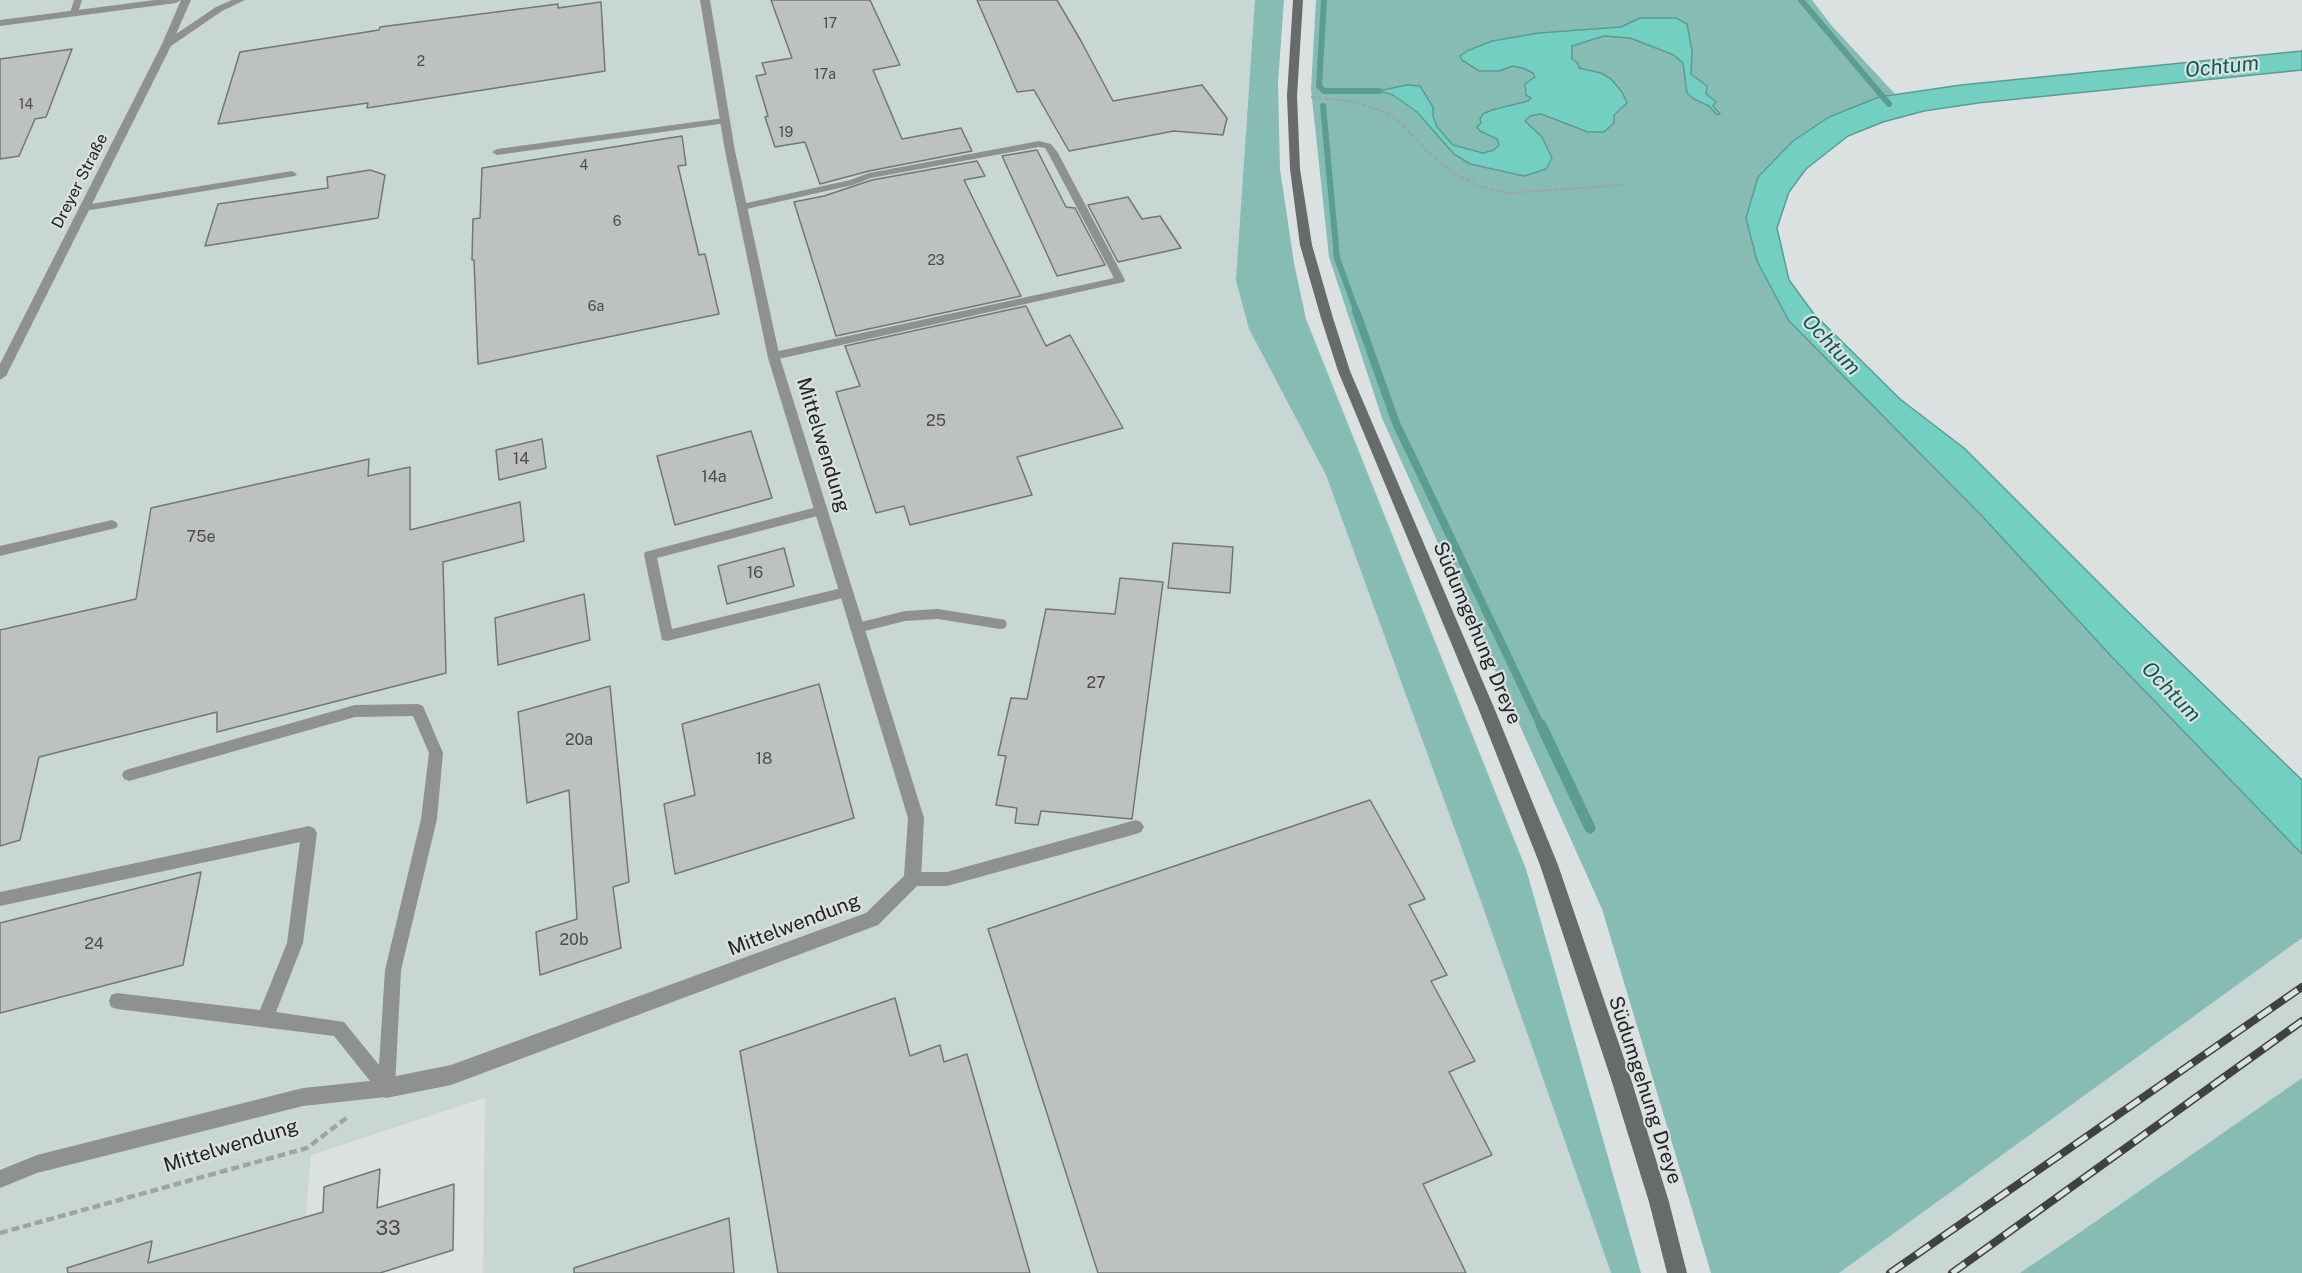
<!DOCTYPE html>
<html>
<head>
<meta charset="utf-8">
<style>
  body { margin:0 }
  canvas { display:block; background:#dbe1e0 }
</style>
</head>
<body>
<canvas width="2302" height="1273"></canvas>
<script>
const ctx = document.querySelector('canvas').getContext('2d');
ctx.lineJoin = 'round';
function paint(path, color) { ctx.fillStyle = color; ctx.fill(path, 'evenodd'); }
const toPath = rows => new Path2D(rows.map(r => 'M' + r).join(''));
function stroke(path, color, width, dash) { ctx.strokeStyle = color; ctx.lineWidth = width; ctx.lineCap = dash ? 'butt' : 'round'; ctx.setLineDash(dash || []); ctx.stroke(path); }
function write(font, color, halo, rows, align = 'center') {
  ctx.font = font + ' "Public Sans",sans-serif'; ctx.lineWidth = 4.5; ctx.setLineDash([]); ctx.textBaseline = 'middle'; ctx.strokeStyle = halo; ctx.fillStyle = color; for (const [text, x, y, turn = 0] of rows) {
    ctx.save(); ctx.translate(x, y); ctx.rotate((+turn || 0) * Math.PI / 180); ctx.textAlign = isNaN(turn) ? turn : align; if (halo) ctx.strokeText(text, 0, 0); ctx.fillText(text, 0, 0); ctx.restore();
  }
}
paint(toPath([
  [0,0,1257,0,1249,329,1326,475,1483,907,1611,1273,483,1273,485,1098,311,1155,301,1273,0,1273],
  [2302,938,2302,1078,2020,1273,1839,1273]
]), '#c9d7d4');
paint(toPath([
  [1255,0,1284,0,1278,83,1280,169,1294,263,1306,319,1526,869,1641,1273,1611,1273,1483,907,1326,475,1249,329,1236,280],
  [1316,0,1812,0,1832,26,1895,94,1879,97,1829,117,1758,177,1746,218,1757,261,1982,516,2111,656,2302,854,2302,938,1839,1273,1711,1273,1602,909,1382,418,1329,257,1311,89],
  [2302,1078,2302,1273,2020,1273,2070,1239]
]), '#87bcb4');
const water = toPath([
  [1640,18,1676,18,1687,24,1692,51,1691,74,1707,86,1706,94,1714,100,1716,102,1713,106,1720,114,1717,115,1709,106,1694,99,1687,93,1683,63,1674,55,1630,38,1604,36,1572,46,1572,59,1578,63,1579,68,1601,73,1611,79,1622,92,1627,103,1614,115,1614,123,1604,132,1588,132,1541,114,1530,116,1525,121,1542,137,1552,158,1546,169,1524,176,1470,164,1454,154,1417,112,1393,95,1379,91,1406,85,1420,86,1433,107,1433,116,1437,127,1453,145,1483,153,1494,150,1499,145,1497,139,1480,131,1477,127,1481,123,1480,119,1483,114,1492,110,1528,101,1531,98,1526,95,1525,84,1535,77,1533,73,1525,69,1513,66,1499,71,1479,71,1462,60,1460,56,1467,51,1492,41,1539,33,1621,27,1640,18],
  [2302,51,2302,70,1978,103,1924,111,1883,122,1848,136,1806,169,1789,192,1777,228,1789,280,1814,314,1900,399,1964,448,2125,609,2302,780,2302,854,2111,656,1982,516,1789,321,1757,261,1746,218,1758,177,1793,141,1829,117,1879,97,1961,85,2302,51]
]);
paint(water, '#73cfc2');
stroke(water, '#5b9c93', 1.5);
stroke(toPath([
  [1324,0,1319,86,1324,91,1379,91],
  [1801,0,1889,104],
  [1323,106,1337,258,1357,313]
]), '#5b9c93', 6);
stroke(toPath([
  [1356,311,1396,423,1541,726]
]), '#5b9c93', 8);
stroke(toPath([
  [1541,725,1590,828]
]), '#5b9c93', 11);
const building = toPath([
  [771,0,870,0,900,65,873,70,902,139,961,128,972,151,869,171,820,184,805,142,775,147,765,117,768,116,756,76,766,74,762,63,792,58,771,0],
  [977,0,1057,0,1081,41,1113,101,1202,85,1227,118,1223,135,1174,131,1069,151,1034,90,1017,92,977,0],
  [601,2,605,71,367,108,368,103,218,124,240,52,379,30,380,27,558,4,558,8,601,2],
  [72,49,46,117,35,119,19,156,0,159,0,59,72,49],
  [682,136,686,165,678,166,699,255,705,254,719,314,478,364,474,260,472,260,473,219,480,218,482,168,682,136],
  [1037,150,1066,207,1075,208,1105,265,1057,276,1002,156,1037,150],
  [977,161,985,176,964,180,1021,296,836,336,794,202,824,196,872,180,977,161],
  [370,170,385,175,378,218,205,246,218,204,328,188,327,177,370,170],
  [1128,197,1142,219,1160,216,1181,248,1118,262,1088,205,1128,197],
  [1026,306,1046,346,1070,335,1123,428,1017,457,1032,495,910,525,904,506,876,513,836,392,860,386,845,346,1026,306],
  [751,431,772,498,675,525,657,456,751,431],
  [542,439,546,468,499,480,496,450,542,439],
  [369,459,368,476,410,467,410,530,520,502,524,541,443,562,446,673,217,732,217,712,39,757,20,840,0,846,0,630,136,599,151,508,369,459],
  [1173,543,1233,547,1230,593,1168,588,1173,543],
  [784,548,794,586,727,604,718,566,784,548],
  [1120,578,1163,582,1132,819,1041,811,1038,825,1015,823,1017,808,996,805,1006,756,998,755,1011,698,1027,699,1046,609,1115,614,1120,578],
  [584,594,590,640,498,665,495,618,584,594],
  [819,684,854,818,675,874,664,804,695,795,682,724,819,684],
  [610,686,629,882,613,887,621,948,540,975,536,932,577,919,569,790,527,803,518,712,610,686],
  [1370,800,1425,899,1409,905,1447,975,1431,981,1475,1061,1449,1072,1492,1155,1423,1184,1466,1273,1098,1273,988,929,1370,800],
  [201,872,183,965,0,1013,0,923,201,872],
  [895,998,910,1056,940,1045,944,1062,967,1054,1030,1273,778,1273,740,1051,895,998],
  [380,1169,377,1208,454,1184,453,1250,380,1273,68,1273,67,1268,152,1241,148,1263,323,1212,324,1187,380,1169],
  [729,1218,734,1273,574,1273,574,1268,729,1218]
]);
paint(building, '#bdc2c1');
stroke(building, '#727776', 1.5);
stroke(toPath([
  [1311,97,1357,102,1382,111,1397,119,1432,156,1454,174,1479,186,1508,193,1623,185]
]), '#9fa4a3', 2, [4.5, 2]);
stroke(toPath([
  [0,1233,307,1148,349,1116]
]), '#9fa4a3', 4.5, [8, 4]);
paint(toPath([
  [74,0,82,0,78,13,74,15,70,13,74,0],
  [724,118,729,121,727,123,497,155,492,152,497,149,724,118],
  [1039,141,1051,144,1058,153,1125,280,1124,282,774,360,770,359,770,353,774,352,1114,278,1048,153,1045,148,1039,147,871,178,853,185,742,210,737,207,742,204,850,180,869,173,1039,141],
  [292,171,297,174,295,176,85,211,80,208,85,205,292,171],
  [821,506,827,511,825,514,657,558,672,629,846,587,851,588,853,592,851,596,667,641,662,640,644,555,645,552,821,506],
  [112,520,116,522,118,525,116,528,0,556,0,546,112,520],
  [938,609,1000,619,1005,620,1007,624,1005,628,1000,629,938,619,905,621,857,633,852,632,850,628,852,624,857,623,905,611,938,609],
  [418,704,423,706,443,753,437,819,401,970,395,1088,392,1094,386,1097,303,1106,37,1173,0,1188,0,1170,37,1155,303,1088,370,1081,334,1036,117,1009,111,1007,109,1001,111,995,117,993,260,1010,287,943,300,842,0,906,0,892,309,826,314,828,317,833,303,943,276,1012,344,1022,379,1065,385,970,421,819,429,753,413,716,355,717,129,781,124,779,122,775,124,771,129,769,355,705,418,704],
  [1136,820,1141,822,1144,827,1141,832,1136,834,947,886,912,886,907,884,904,879,907,874,912,872,947,872,1136,820]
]), '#8e9190');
paint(toPath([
  [155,0,181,0,176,3,0,26,0,20,155,0],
  [181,0,191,0,176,34,216,7,232,0,245,0,222,11,171,46,6,376,0,380,0,364,162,44,181,0],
  [700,0,710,0,735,151,780,358,924,818,921,879,918,885,878,925,451,1085,386,1098,379,1095,376,1088,379,1081,386,1078,451,1065,866,913,904,876,908,818,768,358,725,151,700,0]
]), '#8e9190');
paint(toPath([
  [1293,0,1303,0,1297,96,1300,169,1312,245,1333,318,1350,371,1495,710,1558,865,1631,1079,1669,1202,1687,1273,1667,1273,1649,1202,1611,1079,1540,865,1479,710,1338,371,1321,318,1300,245,1290,169,1287,96,1293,0]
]), '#686b6b');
const rail = toPath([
  [1890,1273,2302,987],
  [1952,1273,2302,1021]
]);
stroke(rail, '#404241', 8);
stroke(rail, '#dbe1e0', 5, [16]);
write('14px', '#4a4c4b', null, [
  ["17",830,24],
  ["2",421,62],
  ["17a",825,75],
  ["14",26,105],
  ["19",786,133],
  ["4",584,166],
  ["6",617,222],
  ["23",936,261],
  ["6a",596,307]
]);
write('16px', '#232524', '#dbe1e0', [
  ["Dreyer Straße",80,181,-63]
]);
write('16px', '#4a4c4b', null, [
  ["25",936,421],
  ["14",521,459],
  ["14a",714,477],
  ["75e",201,537],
  ["16",755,573],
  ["27",1096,683],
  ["20a",579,740],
  ["18",764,759],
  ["20b",574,940],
  ["24",94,944]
]);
write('20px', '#232524', '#dbe1e0', [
  ["Mittelwendung",823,445,73],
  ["Südumgehung Dreye",1477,633,67],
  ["Mittelwendung",794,925,-21],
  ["Südumgehung Dreye",1645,1090,72],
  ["Mittelwendung",231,1146,-17]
]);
write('20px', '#4a4c4b', null, [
  ["33",388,1229]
]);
write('italic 21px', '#0a5c54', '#dbe1e0', [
  ["Ochtum",2222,67,-6],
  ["Ochtum",1831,345,47],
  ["Ochtum",2171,692,46]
]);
</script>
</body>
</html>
